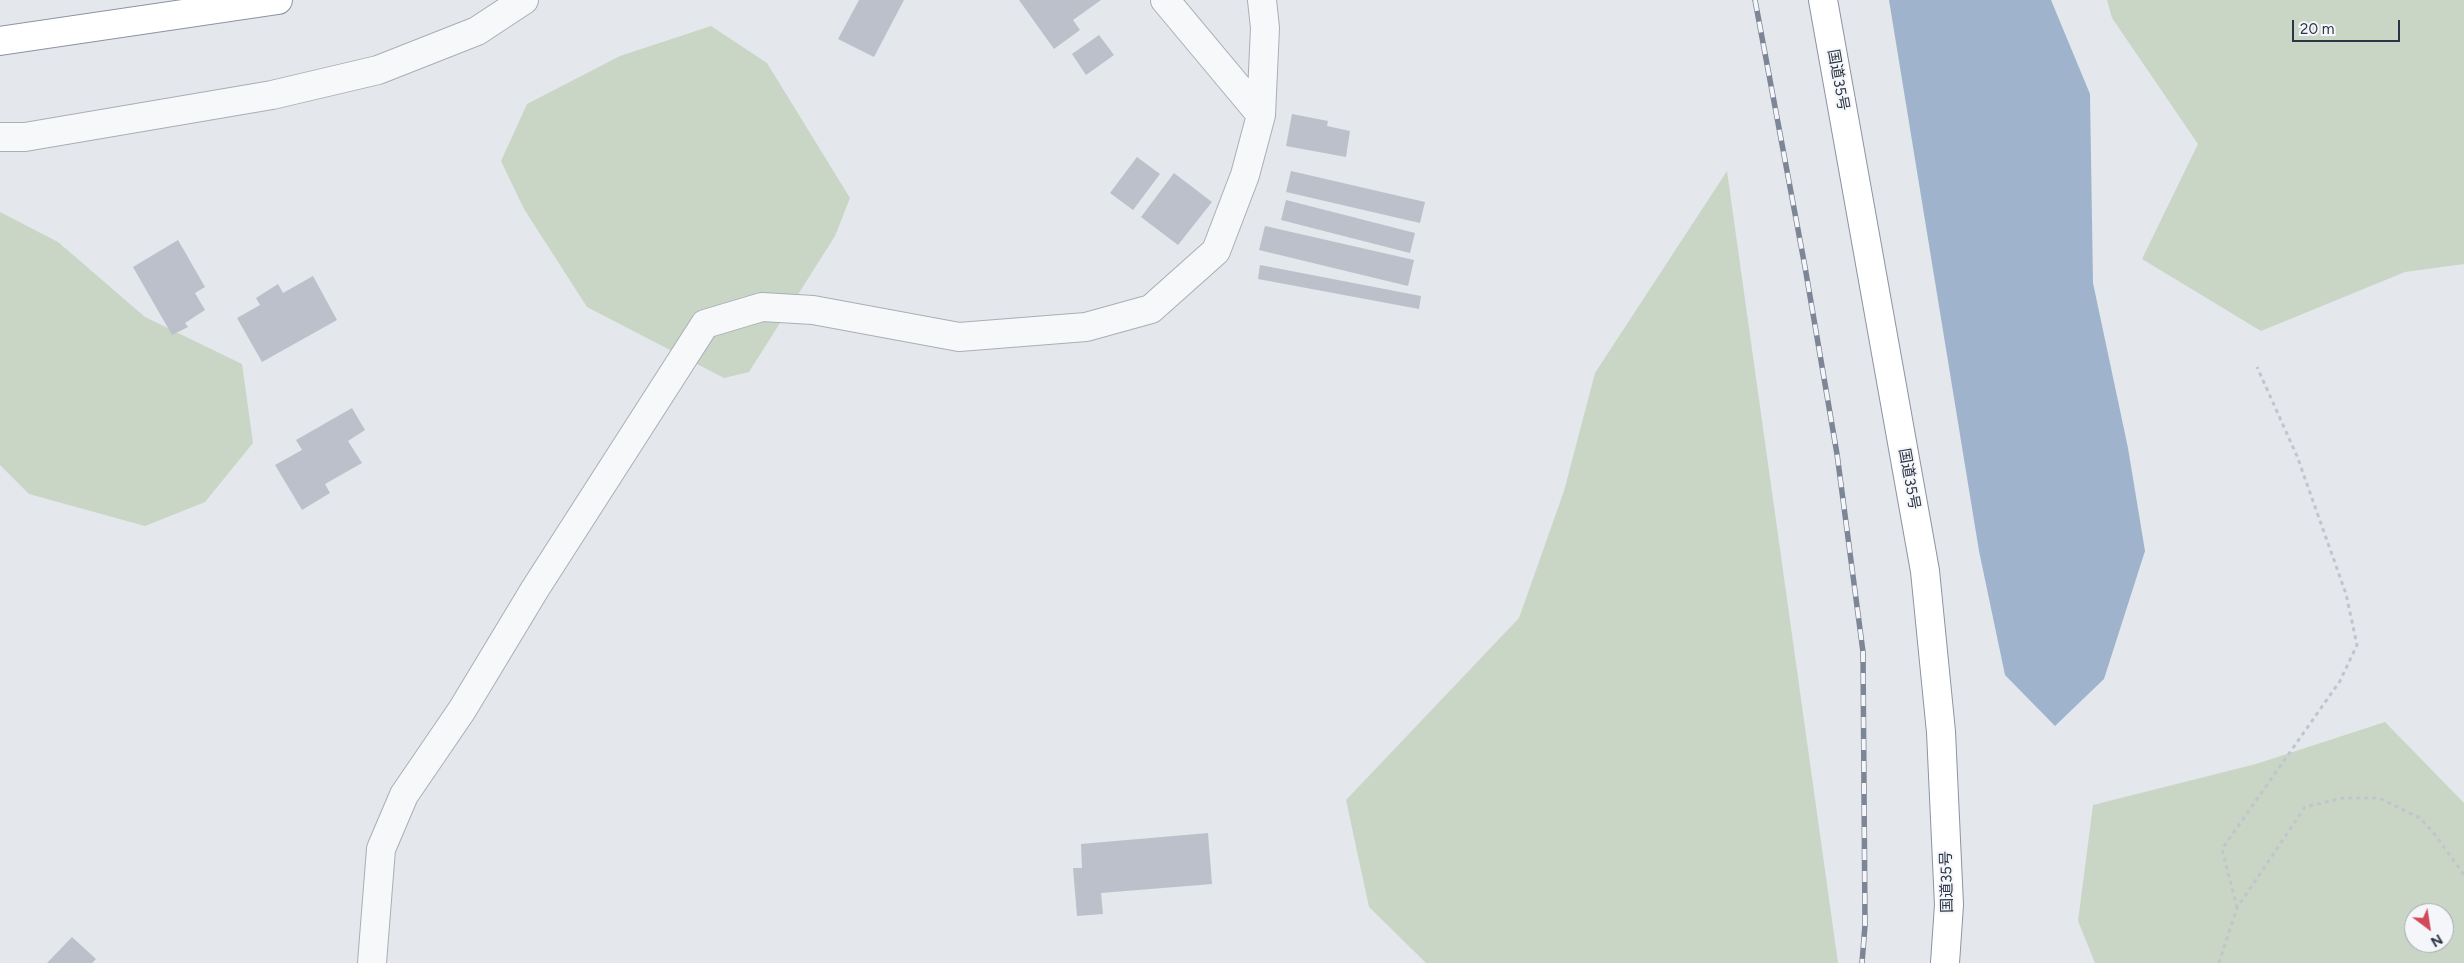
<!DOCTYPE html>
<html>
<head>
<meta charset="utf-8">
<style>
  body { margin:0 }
  #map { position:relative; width:2464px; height:963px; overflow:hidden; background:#e4e7ec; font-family:Figtree,sans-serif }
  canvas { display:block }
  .north { position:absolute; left:2404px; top:903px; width:50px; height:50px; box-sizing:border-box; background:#f4f6f9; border:1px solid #a4a8b1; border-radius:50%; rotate:149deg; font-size:14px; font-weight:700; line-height:20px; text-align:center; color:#2b3445 }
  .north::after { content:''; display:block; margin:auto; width:18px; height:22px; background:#d1495b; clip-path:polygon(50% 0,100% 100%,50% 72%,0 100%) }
  .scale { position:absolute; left:2292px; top:20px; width:108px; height:22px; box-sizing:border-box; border:2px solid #2b3445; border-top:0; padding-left:6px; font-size:15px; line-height:18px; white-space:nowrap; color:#2b3445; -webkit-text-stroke:4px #f4f6f9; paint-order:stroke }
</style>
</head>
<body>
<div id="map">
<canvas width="2464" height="963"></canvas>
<div class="north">N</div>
<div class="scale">20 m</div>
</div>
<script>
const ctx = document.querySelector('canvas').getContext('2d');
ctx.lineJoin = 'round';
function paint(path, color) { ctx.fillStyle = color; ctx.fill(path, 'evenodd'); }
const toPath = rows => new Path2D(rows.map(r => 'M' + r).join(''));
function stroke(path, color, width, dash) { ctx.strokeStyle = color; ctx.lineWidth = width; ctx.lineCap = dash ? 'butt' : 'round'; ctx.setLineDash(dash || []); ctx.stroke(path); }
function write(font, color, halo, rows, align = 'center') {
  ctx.font = font + ' Figtree,"Noto Sans JP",sans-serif'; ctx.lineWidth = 4; ctx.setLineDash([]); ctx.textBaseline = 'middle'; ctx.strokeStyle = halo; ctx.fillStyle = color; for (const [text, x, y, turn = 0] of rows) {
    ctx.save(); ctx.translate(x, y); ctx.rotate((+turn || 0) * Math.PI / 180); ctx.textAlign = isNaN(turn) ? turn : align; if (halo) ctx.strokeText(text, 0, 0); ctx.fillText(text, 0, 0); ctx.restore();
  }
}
paint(toPath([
  [2107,0,2464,0,2464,264,2405,272,2261,331,2142,259,2198,144,2112,18],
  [711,26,767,63,850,198,835,236,749,372,724,378,587,307,524,209,501,161,527,104,620,56],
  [1727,171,1838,963,1426,963,1369,907,1346,800,1519,618,1564,491,1595,373],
  [0,212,58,242,145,317,242,364,253,443,205,502,145,526,29,494,0,465],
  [2385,722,2464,803,2464,963,2095,963,2078,921,2093,805,2256,764],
  [2414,913,2444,913,2444,943,2414,943]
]), '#c9d6c5');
paint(toPath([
  [1889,0,2051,0,2090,94,2093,283,2128,448,2145,551,2104,679,2055,726,2005,675,1979,551]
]), '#9fb4cc');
paint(toPath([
  [859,0,904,0,874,57,838,39],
  [1019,0,1101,0,1073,20,1080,30,1054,49],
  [1099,35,1114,55,1086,75,1072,54],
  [1292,114,1328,121,1327,126,1350,131,1346,157,1286,146],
  [1137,157,1160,174,1133,210,1110,193],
  [1291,171,1425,202,1420,223,1286,192],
  [1174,173,1212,202,1178,245,1141,217],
  [1286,200,1415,233,1410,253,1281,220],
  [1265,226,1414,260,1408,286,1259,250],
  [178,240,205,287,195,293,205,310,185,323,188,327,172,335,133,267],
  [1260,265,1421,296,1419,309,1258,279],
  [313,276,337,320,262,362,237,318,260,305,256,298,278,284,283,293],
  [352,408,365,430,348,441,362,463,325,484,330,493,302,510,275,465,302,450,296,440],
  [1208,833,1212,884,1101,893,1103,914,1077,916,1073,868,1082,868,1081,844],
  [72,937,96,959,92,963,47,963]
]), '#bbc0ca');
const street = toPath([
  [1165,0,1261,115],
  [0,137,25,137,272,95,378,70,477,31,524,0],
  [372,963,381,849,404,795,462,710,535,589,705,324,762,307,813,310,959,337,1086,327,1151,309,1216,251,1245,175,1261,115,1265,28,1262,0]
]);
const highway = toPath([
  [1823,0,1925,571,1941,732,1949,905,1945,963],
  [0,41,278,0]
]);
stroke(street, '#a9aeb7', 30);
stroke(highway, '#8b94a3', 30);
stroke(toPath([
  [2237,908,2222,849,2340,681,2357,645,2346,594,2297,456,2257,367],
  [2219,963,2237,908,2305,807,2343,798,2379,798,2420,818,2437,837,2464,875]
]), '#c2c5cb', 3, [4, 4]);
stroke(street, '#f7f8fa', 28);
stroke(highway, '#fff', 28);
const rail = toPath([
  [1755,0,1805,267,1837,454,1863,652,1865,925,1862,963]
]);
stroke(rail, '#7d8696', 5.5);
stroke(rail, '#f4f6f9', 4, [11]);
write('15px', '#2b3445', '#f4f6f9', [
  ["国道35号",1838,80,80],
  ["国道35号",1909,479,80],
  ["国道35号",1947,882,-91]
]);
</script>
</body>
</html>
